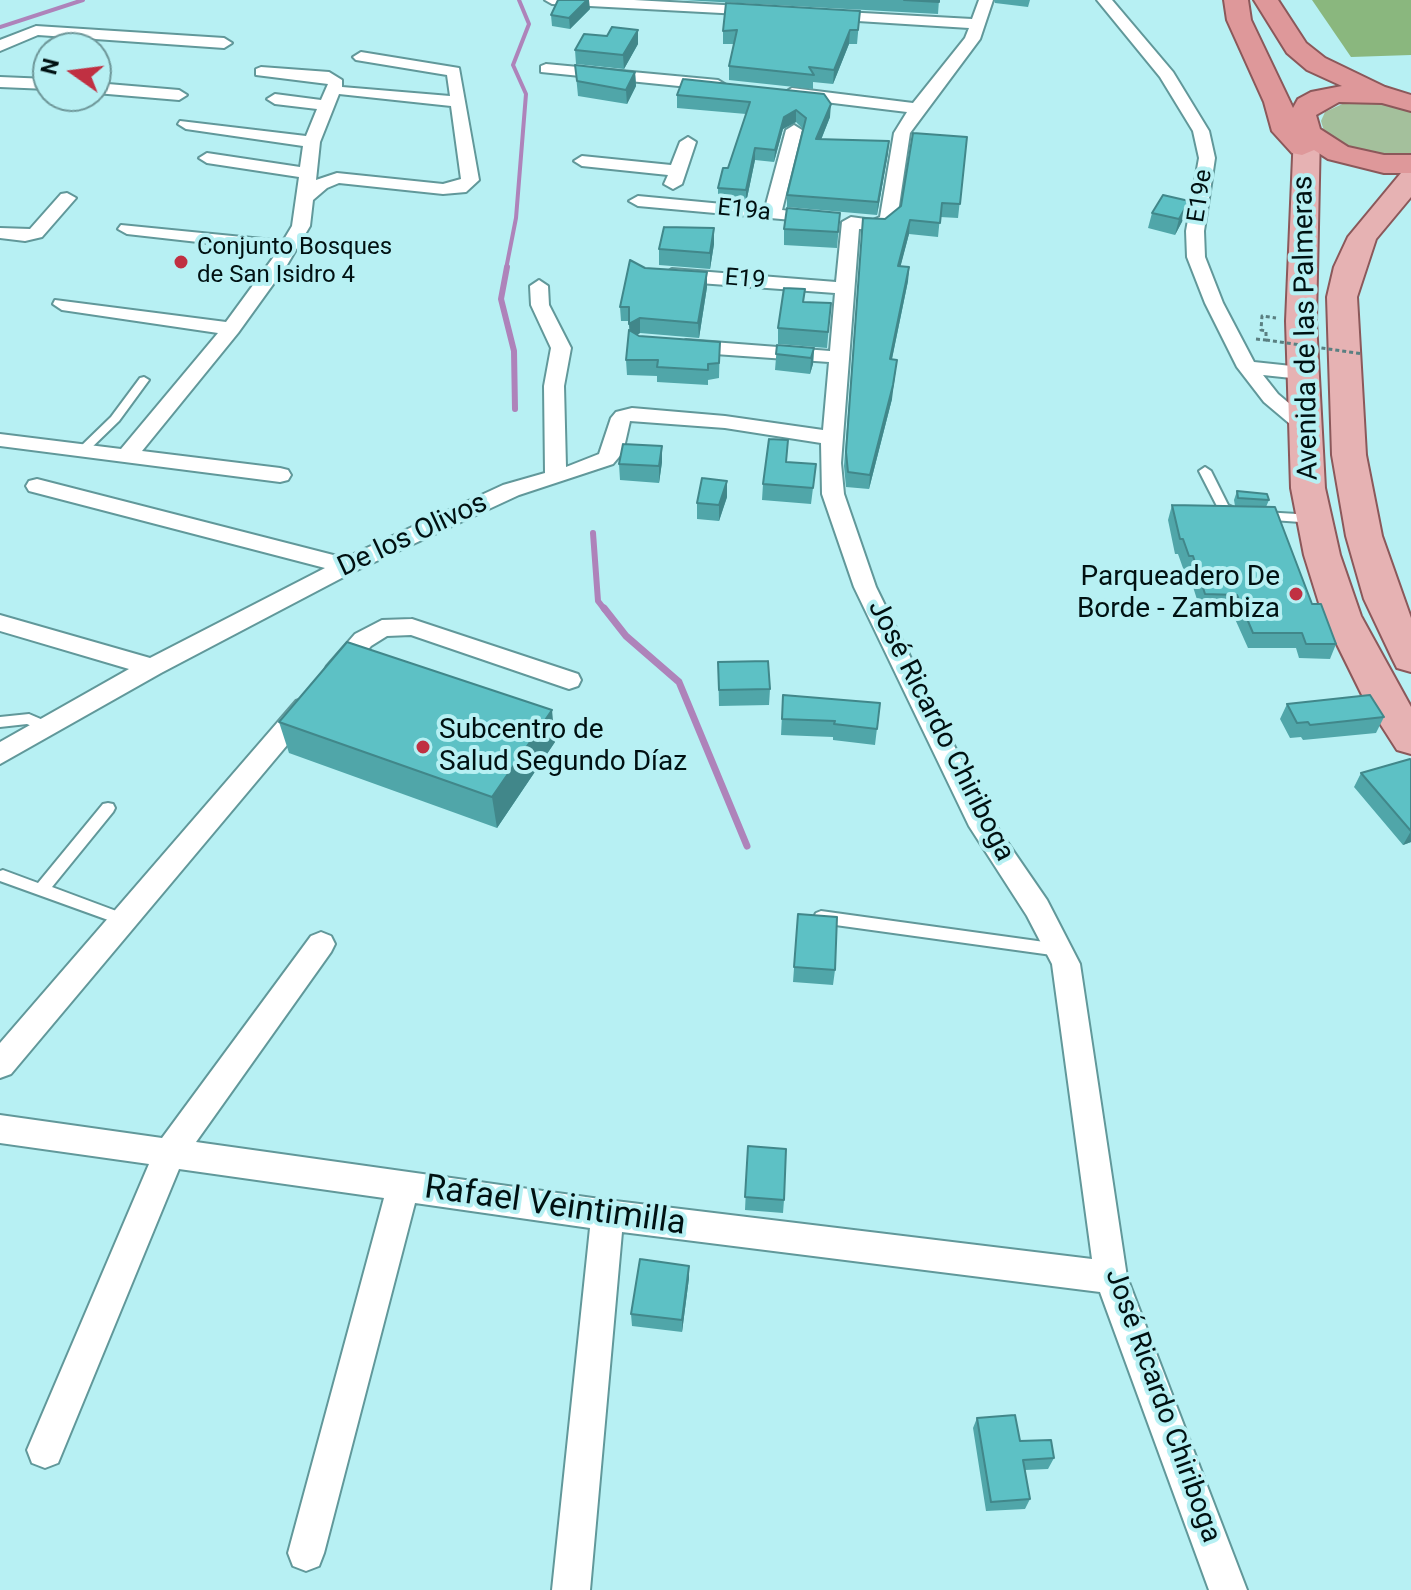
<!DOCTYPE html>
<html>
<head>
<meta charset="utf-8">
<style>
  body { margin:0 }
  #map { position:relative; width:1411px; height:1590px; overflow:hidden; background:#b7f0f3; font-family:Roboto,sans-serif }
  canvas { display:block }
  .north { position:absolute; left:32px; top:32px; width:80px; height:80px; box-sizing:border-box; background:#b7f0f3; border:2px solid #6e9799; border-radius:50%; rotate:284deg; font-size:22px; font-weight:700; line-height:32px; text-align:center; color:#001112 }
  .north::after { content:''; display:block; margin:auto; width:28px; height:36px; background:#c03042; clip-path:polygon(50% 0,100% 100%,50% 72%,0 100%) }
</style>
</head>
<body>
<div id="map">
<canvas width="1411" height="1590"></canvas>
<div class="north">N</div>
</div>
<script>
const ctx = document.querySelector('canvas').getContext('2d');
ctx.lineJoin = 'round';
function paint(path, color) { ctx.fillStyle = color; ctx.fill(path, 'evenodd'); }
const toPath = rows => new Path2D(rows.map(r => 'M' + r).join(''));
function stroke(path, color, width, dash) { ctx.strokeStyle = color; ctx.lineWidth = width; ctx.lineCap = dash ? 'butt' : 'round'; ctx.setLineDash(dash || []); ctx.stroke(path); }
function write(font, color, halo, rows, align = 'center') {
  ctx.font = font + ' Roboto,sans-serif'; ctx.lineWidth = 8; ctx.setLineDash([]); ctx.textBaseline = 'middle'; ctx.strokeStyle = halo; ctx.fillStyle = color; for (const [text, x, y, turn = 0] of rows) {
    ctx.save(); ctx.translate(x, y); ctx.rotate((+turn || 0) * Math.PI / 180); ctx.textAlign = isNaN(turn) ? turn : align; if (halo) ctx.strokeText(text, 0, 0); ctx.fillText(text, 0, 0); ctx.restore();
  }
}
paint(toPath([
  [1351,100,1411,105,1411,161,1350,150,1324,131,1321,121,1325,112]
]), '#a4c09c');
paint(toPath([
  [1312,0,1411,0,1411,55,1351,57]
]), '#8ab77e');
stroke(toPath([
  [0,27,83,0],
  [506,269,516,218,526,94,513,65,529,24,519,0]
]), '#ae83ba', 4);
stroke(toPath([
  [507,267,501,299,514,351,515,409],
  [593,533,598,601,605,610]
]), '#ae83ba', 6);
stroke(toPath([
  [604,608,626,636,679,682,747,846]
]), '#ae83ba', 7);
const service = toPath([
  [144,377,149,380,119,421,88,451,80,451,80,447,111,417,140,378,144,377],
  [1205,467,1211,471,1228,505,1242,511,1242,517,1234,517,1219,510,1199,471,1205,467],
  [1263,512,1314,515,1320,519,1314,523,1259,519,1257,516,1263,512],
  [29,714,50,723,52,727,50,731,45,732,27,724,0,727,0,717,29,714],
  [108,803,113,804,115,808,113,812,52,887,127,915,129,919,127,923,122,925,0,881,0,871,3,870,38,883,103,804,108,803],
  [821,911,1059,944,1064,946,1067,950,1064,954,1059,956,821,923,816,921,814,917,816,913,821,911]
]);
const minor = toPath([
  [545,0,634,0,759,7,766,11,759,15,552,4,545,0],
  [979,0,993,0,980,39,910,133,897,219,882,230,859,229,841,463,844,494,876,587,942,722,992,820,1047,900,1080,964,1127,1277,1247,1590,1209,1590,1100,1292,622,1232,590,1590,552,1590,590,1228,415,1203,324,1553,319,1566,306,1571,293,1566,288,1553,384,1198,179,1169,58,1463,45,1468,32,1463,27,1450,149,1164,0,1143,0,1115,162,1138,311,936,321,932,331,936,335,944,331,952,196,1142,607,1200,1092,1259,1052,964,1027,916,969,826,854,587,822,494,821,443,725,428,630,421,623,452,613,464,519,495,355,571,161,673,0,764,0,742,129,669,0,631,0,615,150,658,325,568,29,491,26,486,29,481,37,479,345,558,503,485,545,473,544,386,551,348,531,305,530,286,539,280,548,286,549,305,571,348,564,386,566,467,599,454,611,418,616,412,632,408,725,416,823,430,829,362,686,352,676,346,686,340,830,351,835,293,672,281,663,275,672,269,836,282,842,222,851,217,873,220,880,217,894,133,907,112,792,98,784,93,792,88,913,103,965,38,969,28,826,19,819,15,826,11,972,19,979,0],
  [1097,0,1112,0,1173,72,1209,131,1215,158,1204,231,1205,257,1223,303,1254,362,1301,367,1311,373,1301,379,1263,375,1278,394,1310,421,1313,425,1310,429,1296,429,1264,402,1237,367,1205,303,1187,257,1186,231,1199,158,1193,131,1160,77,1097,0],
  [36,26,224,38,232,43,224,48,38,35,0,51,0,40,36,26],
  [361,52,459,68,479,180,466,192,443,194,339,183,327,188,313,200,310,226,287,265,238,333,142,451,280,468,288,470,291,475,288,480,280,482,0,446,0,434,121,449,218,333,62,310,53,304,55,300,226,322,278,251,127,234,118,229,121,225,283,241,292,226,299,177,207,163,199,158,207,153,300,167,303,146,186,129,178,124,180,121,306,136,317,109,275,104,267,99,275,94,321,100,328,84,256,75,256,69,261,67,329,72,342,80,342,87,450,96,447,75,356,60,353,57,361,52],
  [339,94,451,106,461,179,443,184,337,173,316,180,320,142,339,94],
  [546,64,718,80,726,85,718,90,541,72,541,66,546,64],
  [0,77,48,79,48,89,0,87,0,77],
  [96,83,179,90,187,95,179,100,96,93,96,83],
  [794,125,802,130,782,210,825,215,825,223,638,206,629,201,638,196,765,208,786,130,794,125],
  [688,137,696,142,682,184,673,189,664,184,668,175,582,166,574,161,582,156,671,165,680,142,688,137],
  [67,193,76,198,42,237,25,241,0,238,0,228,30,229,61,194,67,193],
  [412,619,578,674,581,680,578,686,569,689,411,635,387,636,371,646,345,678,327,678,324,672,327,666,355,634,382,620,412,619],
  [305,698,314,701,317,707,314,713,11,1074,0,1078,0,1043,296,701,305,698]
]);
const primary = toPath([
  [1307,125,1316,127,1320,133,1316,321,1325,488,1340,555,1361,616,1411,707,1411,754,1397,750,1363,697,1323,616,1304,555,1291,488,1286,321,1294,133,1298,127,1307,125],
  [1411,171,1411,197,1376,239,1357,297,1366,455,1382,536,1411,618,1411,672,1397,668,1392,658,1364,599,1346,536,1332,455,1327,297,1334,267,1348,237,1401,173,1411,171]
]);
const trunk = toPath([
  [1224,0,1248,0,1251,20,1293,108,1298,99,1311,92,1342,86,1307,70,1287,53,1254,0,1278,0,1306,43,1325,58,1385,87,1411,95,1411,111,1382,103,1339,102,1316,115,1320,129,1348,147,1384,155,1411,155,1411,173,1384,173,1328,159,1314,150,1302,155,1292,153,1272,131,1264,102,1227,20,1224,0]
]);
stroke(service, '#61989a', 4);
stroke(minor, '#61989a', 4);
stroke(primary, '#8b585a', 4);
stroke(trunk, '#8b585a', 4);
stroke(toPath([
  [1256,339,1266,340,1266,331,1261,330,1262,316,1276,318]
]), '#5a7f81', 3, [4, 3]);
paint(service, '#fff');
paint(minor, '#fff');
paint(primary, '#e6b2b3');
paint(trunk, '#de989a');
stroke(toPath([
  [1266,340,1363,354]
]), '#5a7f81', 3, [4, 3]);
paint(toPath([
  [683,0,939,0,938,14],
  [994,0,1030,0,1028,7,995,3],
  [590,9,570,29,552,26,551,15],
  [860,11,857,44,849,44,833,84,813,82,813,89,729,80,729,66,734,44,723,44,723,31],
  [638,44,624,69,576,64,575,50],
  [575,65,635,72,636,86,627,104,578,96],
  [683,79,830,117,821,140,888,153,877,215,787,207,787,195,803,129,796,122,783,129,774,162,755,160,746,203,718,201,718,188,728,168,746,114,677,108,677,95],
  [967,137,958,218,940,217,938,237,909,234,900,267,909,267,908,281,892,359,892,399,869,489,846,487,844,466,863,218,885,219,901,206],
  [1189,201,1185,216,1175,235,1148,228,1152,213],
  [840,213,837,248,784,245,784,229],
  [714,228,714,244,710,269,659,265,659,249],
  [645,268,707,287,699,338,640,333,637,335,639,336,720,342,719,378,708,380,708,385,657,382,657,376,627,375,626,360,630,331,629,321,621,321,620,307],
  [804,302,831,303,827,348,778,344,778,328],
  [777,345,814,348,813,364,810,374,775,370],
  [662,446,662,462,659,483,620,480,619,464],
  [787,462,814,480,811,504,762,500,763,484],
  [727,481,727,497,719,521,697,519,697,503],
  [1237,491,1269,500,1266,507,1312,604,1336,644,1330,659,1299,658,1296,648,1248,648,1231,610,1200,609,1188,571,1184,571,1178,554,1175,554,1168,520,1172,505,1235,506,1234,500],
  [718,662,770,689,769,705,719,706],
  [783,695,880,703,875,745,833,740,833,737,781,735],
  [1287,704,1384,717,1376,733,1303,740,1301,737,1290,738,1280,719],
  [279,722,555,742,497,828,289,753],
  [1411,760,1411,842,1403,845,1354,787,1361,773],
  [798,914,835,970,833,985,793,982],
  [748,1146,784,1200,783,1213,745,1210],
  [689,1278,682,1332,632,1326,631,1314],
  [977,1418,1020,1441,1054,1458,1048,1469,1025,1470,1030,1499,1025,1509,986,1511,973,1428]
]), '#50a6a9');
paint(toPath([
  [587,0,589,0,590,9,570,29,569,18],
  [638,30,638,44,624,69,623,55],
  [850,30,849,44,833,84,834,70],
  [635,72,636,86,627,104,626,90],
  [831,104,830,117,816,152,816,139],
  [796,110,796,122,783,129,774,162,775,150,784,117],
  [889,141,888,153,877,215,878,202],
  [755,148,755,160,746,203,746,190],
  [1189,201,1185,216,1175,235,1179,219],
  [910,220,909,234,897,280,898,266],
  [714,228,714,244,710,269,710,253],
  [909,267,908,281,889,373,890,359],
  [707,272,707,287,699,338,698,323],
  [640,318,640,333,630,339,629,324],
  [814,348,813,364,810,374,811,358],
  [897,360,892,399,869,489,870,475],
  [662,446,662,462,659,483,659,466],
  [727,481,727,497,719,521,719,505],
  [552,710,555,742,497,828,492,797],
  [1411,831,1411,842,1403,845],
  [689,1266,689,1278,682,1332,682,1320]
]), '#41878a');
const building = toPath([
  [558,0,587,0,569,18,551,15,558,0],
  [904,0,939,0,939,2,904,0],
  [726,3,860,11,858,30,850,30,834,70,809,67,814,75,729,66,737,30,723,31,726,3],
  [612,27,638,30,623,55,575,50,584,34,607,36,612,27],
  [575,65,635,72,626,90,577,81,575,65],
  [683,79,824,94,831,104,816,139,889,141,878,202,787,195,806,118,796,110,784,117,775,150,755,148,746,190,718,188,723,168,728,168,750,102,677,95,683,79],
  [913,133,967,137,960,204,942,203,940,223,910,220,898,266,909,267,890,359,897,360,893,385,870,475,848,472,846,452,863,218,885,219,901,206,913,133],
  [1163,195,1189,201,1179,219,1152,213,1163,195],
  [787,208,840,213,838,232,784,229,787,208],
  [664,227,714,228,710,253,659,249,664,227],
  [630,260,645,268,707,272,698,323,640,318,629,324,629,307,620,307,630,260],
  [784,288,805,289,803,302,831,303,828,332,778,328,784,288],
  [629,330,639,336,720,342,719,363,708,364,708,370,657,367,658,360,626,360,629,330],
  [777,345,814,348,811,358,776,354,777,345],
  [769,439,788,440,786,462,816,464,813,488,763,484,769,439],
  [623,444,662,446,659,466,619,464,623,444],
  [702,478,727,481,719,505,697,503,702,478],
  [1237,491,1267,494,1269,500,1238,498,1237,491],
  [1172,505,1275,507,1312,604,1321,604,1336,644,1306,644,1302,633,1253,633,1237,595,1205,594,1193,556,1189,556,1183,539,1180,539,1172,505],
  [347,642,552,710,492,797,279,722,347,642],
  [768,661,770,689,719,690,718,662,768,661],
  [783,695,880,703,877,729,834,724,835,721,782,719,783,695],
  [1370,695,1384,717,1310,725,1308,722,1297,723,1287,704,1370,695],
  [1410,759,1411,760,1411,831,1361,773,1410,759],
  [798,914,837,917,835,970,794,967,798,914],
  [748,1146,786,1149,784,1200,745,1197,748,1146],
  [640,1259,689,1266,682,1320,631,1314,640,1259],
  [1015,1415,1020,1441,1051,1440,1054,1458,1023,1460,1030,1499,991,1502,977,1418,1015,1415]
]);
paint(building, '#5dc1c5');
stroke(building, '#41878a', 2);
for (const [x, y, r, color] of [
  [181,262,8,"#c03042"],
  [1296,594,8,"#c03042"],
  [423,747,8,"#c03042"]
]) { const dot = new Path2D(); dot.arc(x, y, r, 0, 2 * Math.PI); ctx.fillStyle = color; ctx.fill(dot); stroke(dot, '#b7f0f3', 3); }
write('24px', '#001112', '#b7f0f3', [
  ["E19e",1201,196,-81],
  ["E19a",744,211,6],
  ["E19",745,280,5]
]);
write('24px', '#001112', '#b7f0f3', [
  ["Conjunto Bosques",197,248],
  ["de San Isidro 4",197,276]
], 'left');
write('28px', '#001112', '#b7f0f3', [
  ["Avenida de las Palmeras",1307,328,-91],
  ["De los Olivos",413,536,-25],
  ["José Ricardo Chiriboga",940,731,63],
  ["José Ricardo Chiriboga",1162,1406,70]
]);
write('28px', '#001112', '#b7f0f3', [
  ["Parqueadero De",1280,578],
  ["Borde - Zambiza",1280,610],
  ["Subcentro de",439,731,"left"],
  ["Salud Segundo Díaz",439,763,"left"]
], 'right');
write('34px', '#001112', '#b7f0f3', [
  ["Rafael Veintimilla",555,1207,8]
]);
</script>
</body>
</html>
